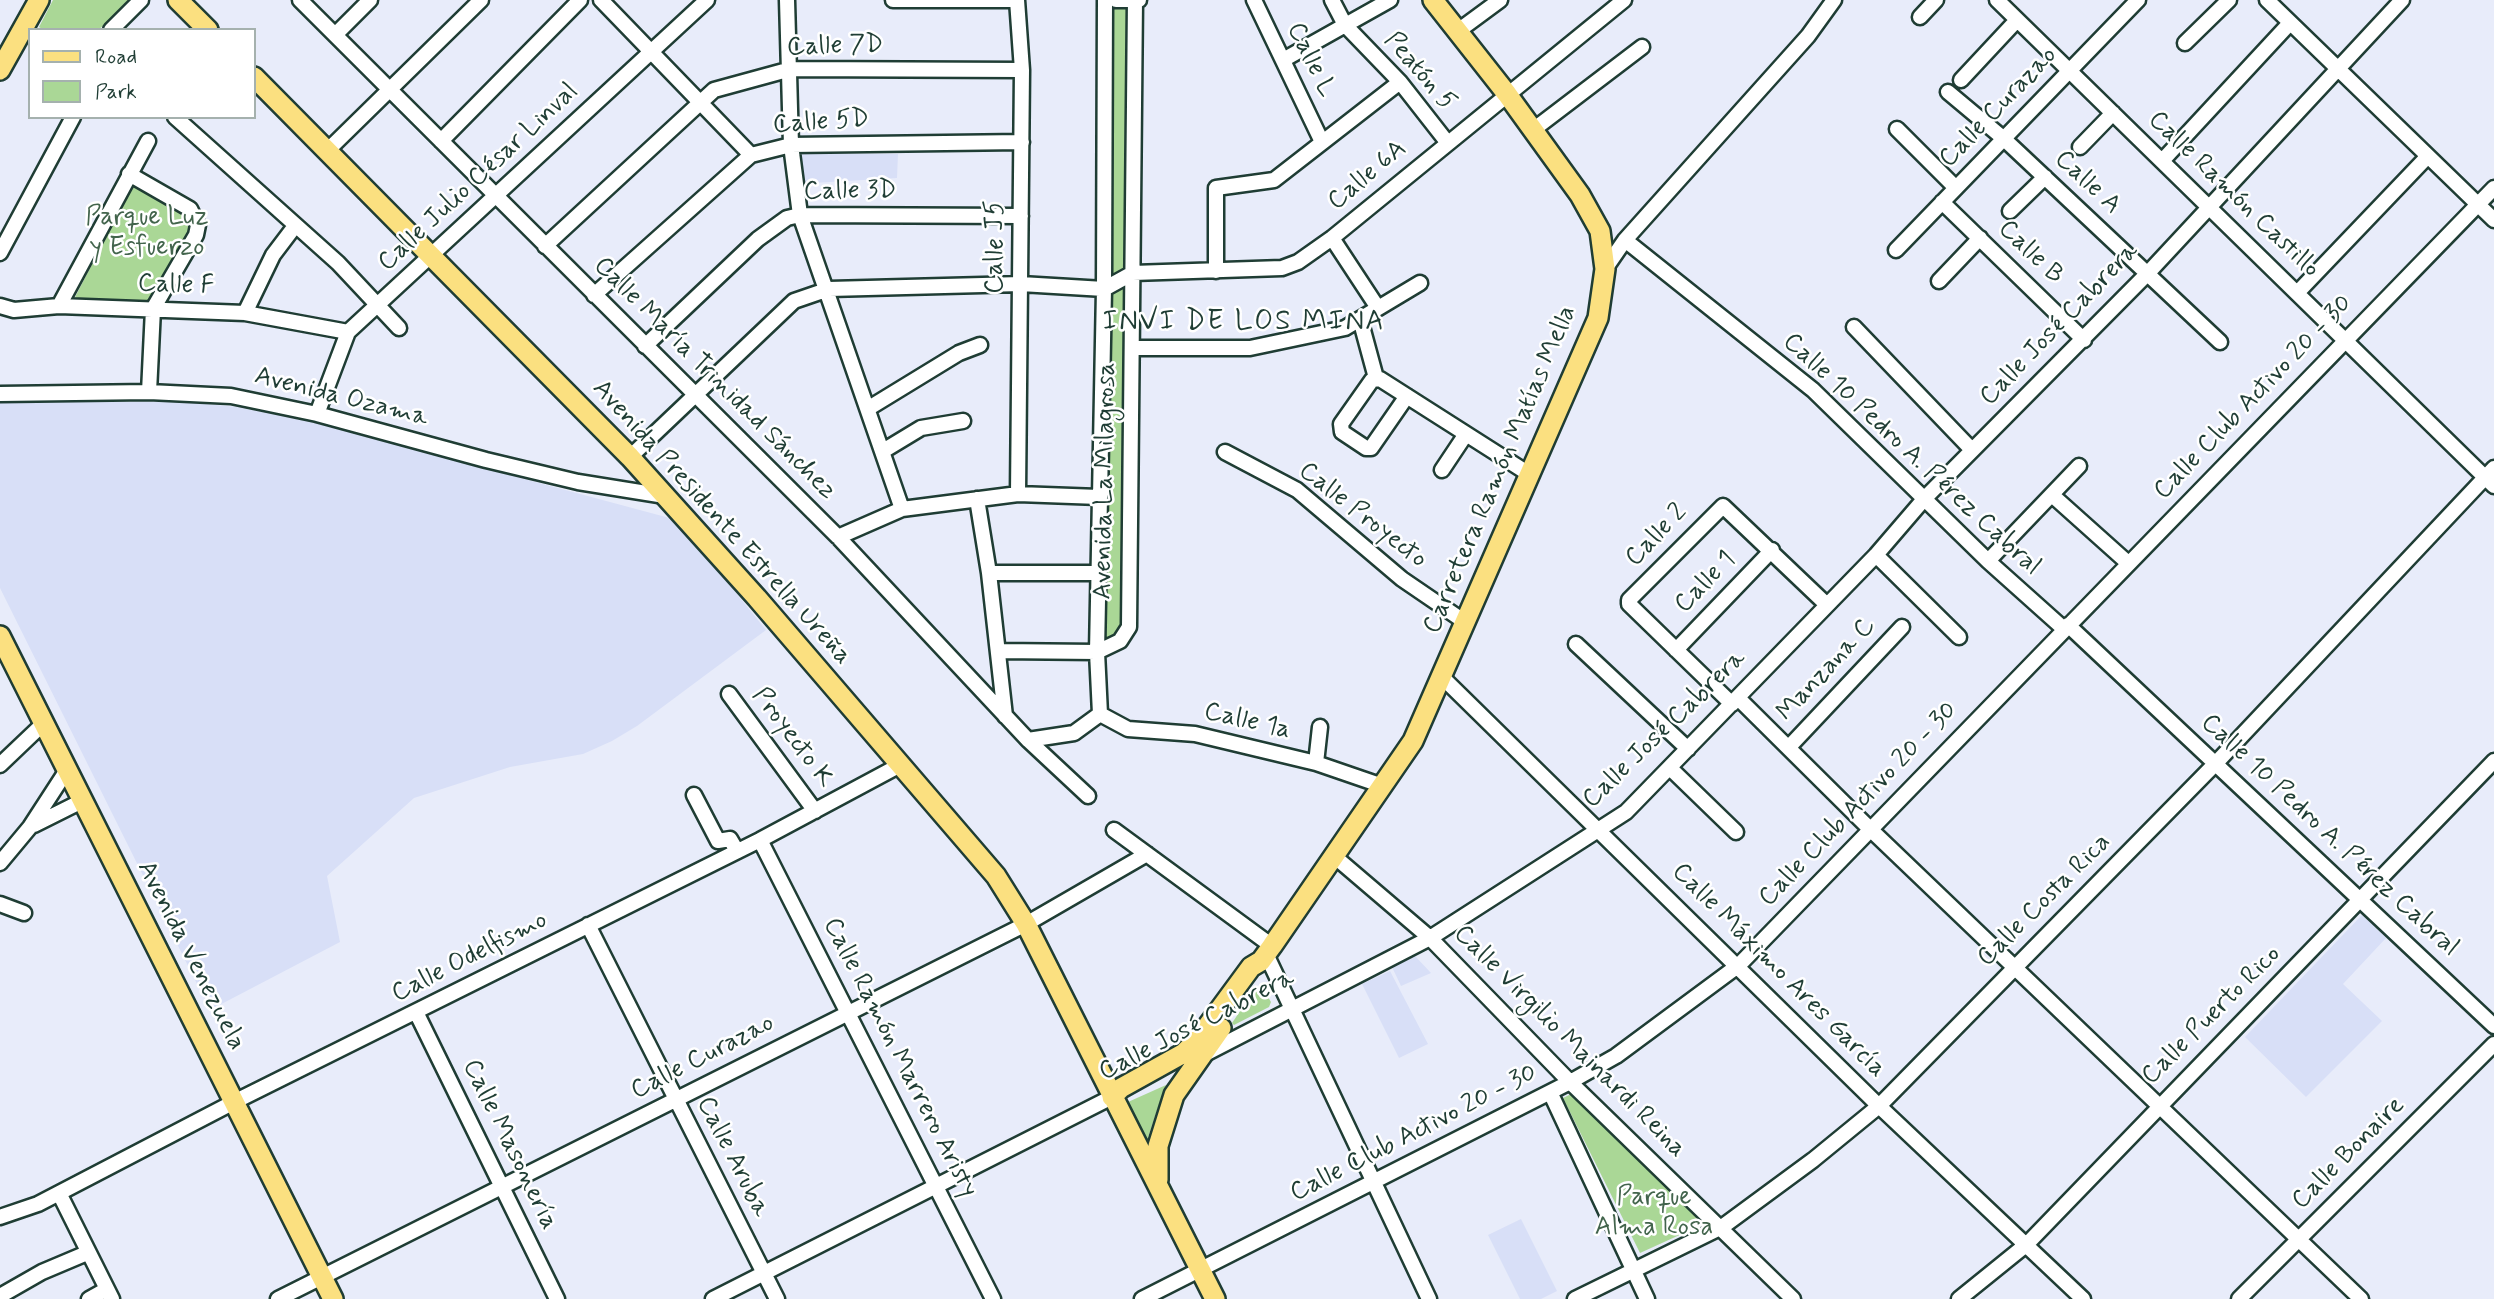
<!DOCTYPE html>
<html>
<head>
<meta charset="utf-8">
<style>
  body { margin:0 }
  #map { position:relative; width:2494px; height:1299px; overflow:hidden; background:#e8ecfa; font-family:Mynerve,sans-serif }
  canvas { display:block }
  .legend { position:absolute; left:28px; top:28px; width:228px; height:91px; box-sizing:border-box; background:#fff; border:2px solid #a5b1ae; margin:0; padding:9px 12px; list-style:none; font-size:21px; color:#1f3d34 }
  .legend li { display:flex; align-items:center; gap:14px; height:35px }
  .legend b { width:35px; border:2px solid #a5b1ae }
</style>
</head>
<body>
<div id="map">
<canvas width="2494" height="1299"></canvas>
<ul class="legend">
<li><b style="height:9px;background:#fbe080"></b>Road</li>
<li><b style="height:19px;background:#aad796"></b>Park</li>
</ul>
</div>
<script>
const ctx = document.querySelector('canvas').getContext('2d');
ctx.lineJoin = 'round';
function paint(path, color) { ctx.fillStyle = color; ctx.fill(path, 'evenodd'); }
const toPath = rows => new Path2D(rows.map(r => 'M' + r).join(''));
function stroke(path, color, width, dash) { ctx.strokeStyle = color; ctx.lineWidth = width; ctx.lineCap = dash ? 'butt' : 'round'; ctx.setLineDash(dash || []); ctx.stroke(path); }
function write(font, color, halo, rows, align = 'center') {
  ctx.font = font + ' Mynerve,sans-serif'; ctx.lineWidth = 5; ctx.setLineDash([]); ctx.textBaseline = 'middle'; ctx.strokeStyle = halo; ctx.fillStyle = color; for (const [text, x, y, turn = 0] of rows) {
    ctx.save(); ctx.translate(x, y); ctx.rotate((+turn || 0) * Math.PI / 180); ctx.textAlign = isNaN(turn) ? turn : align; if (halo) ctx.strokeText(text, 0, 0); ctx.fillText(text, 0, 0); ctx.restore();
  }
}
paint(toPath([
  [798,154,898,154,897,178,796,184],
  [0,402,185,402,237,407,312,422,677,520,766,630,637,726,612,741,583,754,510,767,414,798,327,876,340,942,210,1010,0,588],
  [2362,915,2386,938,2343,984,2382,1021,2306,1097,2245,1037],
  [1415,956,1431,973,1401,986,1392,967],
  [1390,971,1428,1044,1399,1058,1362,984],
  [1521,1219,1557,1291,1541,1299,1520,1299,1488,1235]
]), '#d8dff7');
paint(toPath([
  [53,0,135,0,98,30,44,30,39,27],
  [1111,0,1129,0,1124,626,1116,637,1104,639],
  [134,183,185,213,190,228,149,301,73,301],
  [1255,989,1263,989,1271,1002,1269,1007,1234,1025,1232,1023],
  [1166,1085,1155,1116,1147,1141,1128,1102],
  [1573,1093,1706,1223,1640,1253,1563,1098]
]), '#aad796');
const minor = toPath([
  [300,0,838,537,1028,740,1088,796],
  [601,0,751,155],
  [787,0,791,145,800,215,902,509],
  [893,0,1014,0],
  [1017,0,1022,70,1018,494],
  [1116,0,1139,0],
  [1254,0,1322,142],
  [1332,0,1345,25,1400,82,1447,142],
  [1997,0,2494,486],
  [2267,0,2494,220],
  [1920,17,1936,0],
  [111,30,141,0],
  [1458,31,1500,0],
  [335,35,370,0],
  [2185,43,2229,0],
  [1283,60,1390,0],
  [1961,80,2017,20],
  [1948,92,2003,138,2220,342],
  [175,117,338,263,399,328],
  [1897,129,1956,188],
  [1533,130,1642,47],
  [441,141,580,0],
  [2080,147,2113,113],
  [327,151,481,0],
  [2162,161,2290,23],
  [129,174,190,209,198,225,196,235,153,309,149,392],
  [1942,202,2084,340],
  [2010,211,2045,177],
  [1332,238,1378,308],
  [1625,240,1813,390,1988,561,2064,629],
  [545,246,714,90,791,69,1022,70],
  [1896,250,2138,0],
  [0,253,73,117],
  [1605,269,1625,240,1808,36,1834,0],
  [1216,271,1216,188,1274,180,1400,82],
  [1939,281,1980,238],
  [2298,292,2428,156],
  [594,295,751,155,791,145,1022,142],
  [0,306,14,310,59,306,245,313,348,332],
  [59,306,148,141],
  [245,313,273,255,295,226],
  [1360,319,1376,378],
  [1854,327,1972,450],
  [645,346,758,239,787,218,800,215,1021,216],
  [1132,348,1250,348,1345,328,1420,283],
  [0,394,149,392,231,396,317,414,486,460,578,482,665,496],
  [1407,396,1371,448,1366,448,1342,432,1341,424,1372,380,1380,379,1529,474],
  [869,408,959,353,980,345],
  [317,414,348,332,707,0],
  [883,451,921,428,963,421],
  [1225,452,1297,490,1402,579,1465,622],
  [630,457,794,301,829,289,1021,284,1104,289,1133,273,1282,268,1298,262,1332,238,1624,0],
  [1442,470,1466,434],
  [2052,495,2128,563],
  [977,499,989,573,1005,716],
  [838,537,902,509,1018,494,1099,497],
  [1876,555,1959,637],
  [1988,561,2079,466],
  [989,573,1098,573],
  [2068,625,2494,1026],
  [1576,644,1688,749],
  [1676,650,1772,550],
  [998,651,1097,652,1120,641,1129,627,1135,0],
  [1441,676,1879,1106,2083,1299],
  [729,694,815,811],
  [1738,698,1869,828,2361,1299],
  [1732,704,1629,604,1629,600,1723,506,1827,605],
  [1100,714,1097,652,1104,289,1105,0],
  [1100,714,1128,729,1195,734,1316,763,1383,786],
  [1028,740,1074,733,1100,714],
  [1789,747,1902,627],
  [1316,763,1320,727],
  [0,765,44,723],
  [1670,768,1736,832],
  [694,795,718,841,730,839,737,851],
  [34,825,82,801],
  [1114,830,1272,946],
  [760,840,993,1299],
  [1334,856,1430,938,1570,1082,1793,1299],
  [0,863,30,827,67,770],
  [0,904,24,913],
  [588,925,777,1299],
  [1266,954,1429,1299],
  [417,1014,557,1299],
  [1203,1055,1430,938,1626,812,1876,555,1925,498,2148,273,2402,0],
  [1550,1092,1647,1299],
  [59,1193,112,1299],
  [0,1217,38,1204,234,1102,760,840,902,764],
  [0,1296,42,1272,87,1253],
  [89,1299,107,1289],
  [278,1299,1026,924,1147,854],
  [713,1299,1112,1097],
  [1142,1299,1570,1082,1616,1056,1739,965,2494,188],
  [1575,1299,1722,1227,1813,1160,1879,1106,2216,763,2494,468],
  [1959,1299,2027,1244,2494,761],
  [2239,1299,2494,1044]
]);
const major = toPath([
  [178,0,208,30],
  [0,70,39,0],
  [254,77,630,457,757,598,996,876,1026,924,1215,1299],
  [0,636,333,1299],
  [1112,1097,1121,1088,1184,1053,1198,1039,1251,967,1261,961,1272,946,1413,741,1598,318,1605,269,1600,231,1580,195,1507,94,1433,0],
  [1158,1180,1158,1146,1174,1095,1221,1028]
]);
stroke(minor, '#1f3d34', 19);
stroke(major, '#1f3d34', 24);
stroke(minor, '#fff', 14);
stroke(major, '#fbe080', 19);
write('26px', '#1f3d34', '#fff', [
  ["Calle 7D",835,47,-2],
  ["Calle L",1310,60,64],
  ["Peatón 5",1419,72,49],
  ["Calle Curazao",1999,108,-46],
  ["Calle 5D",821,123,-4],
  ["Calle 6A",1368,176,-40],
  ["Calle Julio César Linval",479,178,-43],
  ["Calle A",2087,183,43],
  ["Calle 3D",850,192,-1],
  ["Calle Ramón Castillo",2233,195,44],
  ["Calle J5",997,247,-90],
  ["Calle B",2030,253,44],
  ["Calle F",176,286,2],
  ["Calle José Cabrera",2060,325,-46],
  ["Calle María Trinidad Sánchez",714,379,45],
  ["Avenida Ozama",341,398,14],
  ["Calle Club Activo 20 - 30",2254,398,-46],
  ["Calle 10 Pedro A. Pérez Cabral",1911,455,43],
  ["Carretera Ramón Matías Mella",1501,470,-67],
  ["Avenida La Milagrosa",1106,481,-89],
  ["Calle Proyecto",1362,516,38],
  ["Avenida Presidente Estrella Ureña",721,523,48],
  ["Calle 2",1657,536,-46],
  ["Calle 1",1706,583,-46],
  ["Manzana C",1827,670,-47],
  ["Calle 1a",1247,722,13],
  ["Calle José Cabrera",1665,730,-44],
  ["Proyecto K",792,738,53],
  ["Calle Club Activo 20 - 30",1859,805,-46],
  ["Calle 10 Pedro A. Pérez Cabral",2329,836,43],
  ["Calle Costa Rica",2045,901,-45],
  ["Avenida Venezuela",190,956,63],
  ["Calle Odelfismo",470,958,-27],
  ["Calle Máximo Ares García",1778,971,45],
  ["Calle Puerto Rico",2212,1016,-45],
  ["Calle José Cabrera",1197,1026,-27],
  ["Calle Virgilio Mainardi Reina",1569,1042,45],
  ["Calle Curazao",703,1058,-27],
  ["Calle Ramón Marrero Aristy",899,1058,63],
  ["Calle Club Activo 20 - 30",1414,1134,-27],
  ["Calle Masonería",509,1145,64],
  ["Calle Bonaire",2349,1154,-45],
  ["Calle Aruba",732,1157,63]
]);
write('26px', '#42644c', '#fff', [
  ["Parque Luz",147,219],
  ["y Esfuerzo",147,249],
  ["Parque",1654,1199],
  ["Alma Rosa",1654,1229]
]);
ctx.letterSpacing = '2px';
write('28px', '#1f3d34', '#fff', [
  ["INVI DE LOS MINA",1244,323]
]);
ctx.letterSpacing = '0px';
</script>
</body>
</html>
